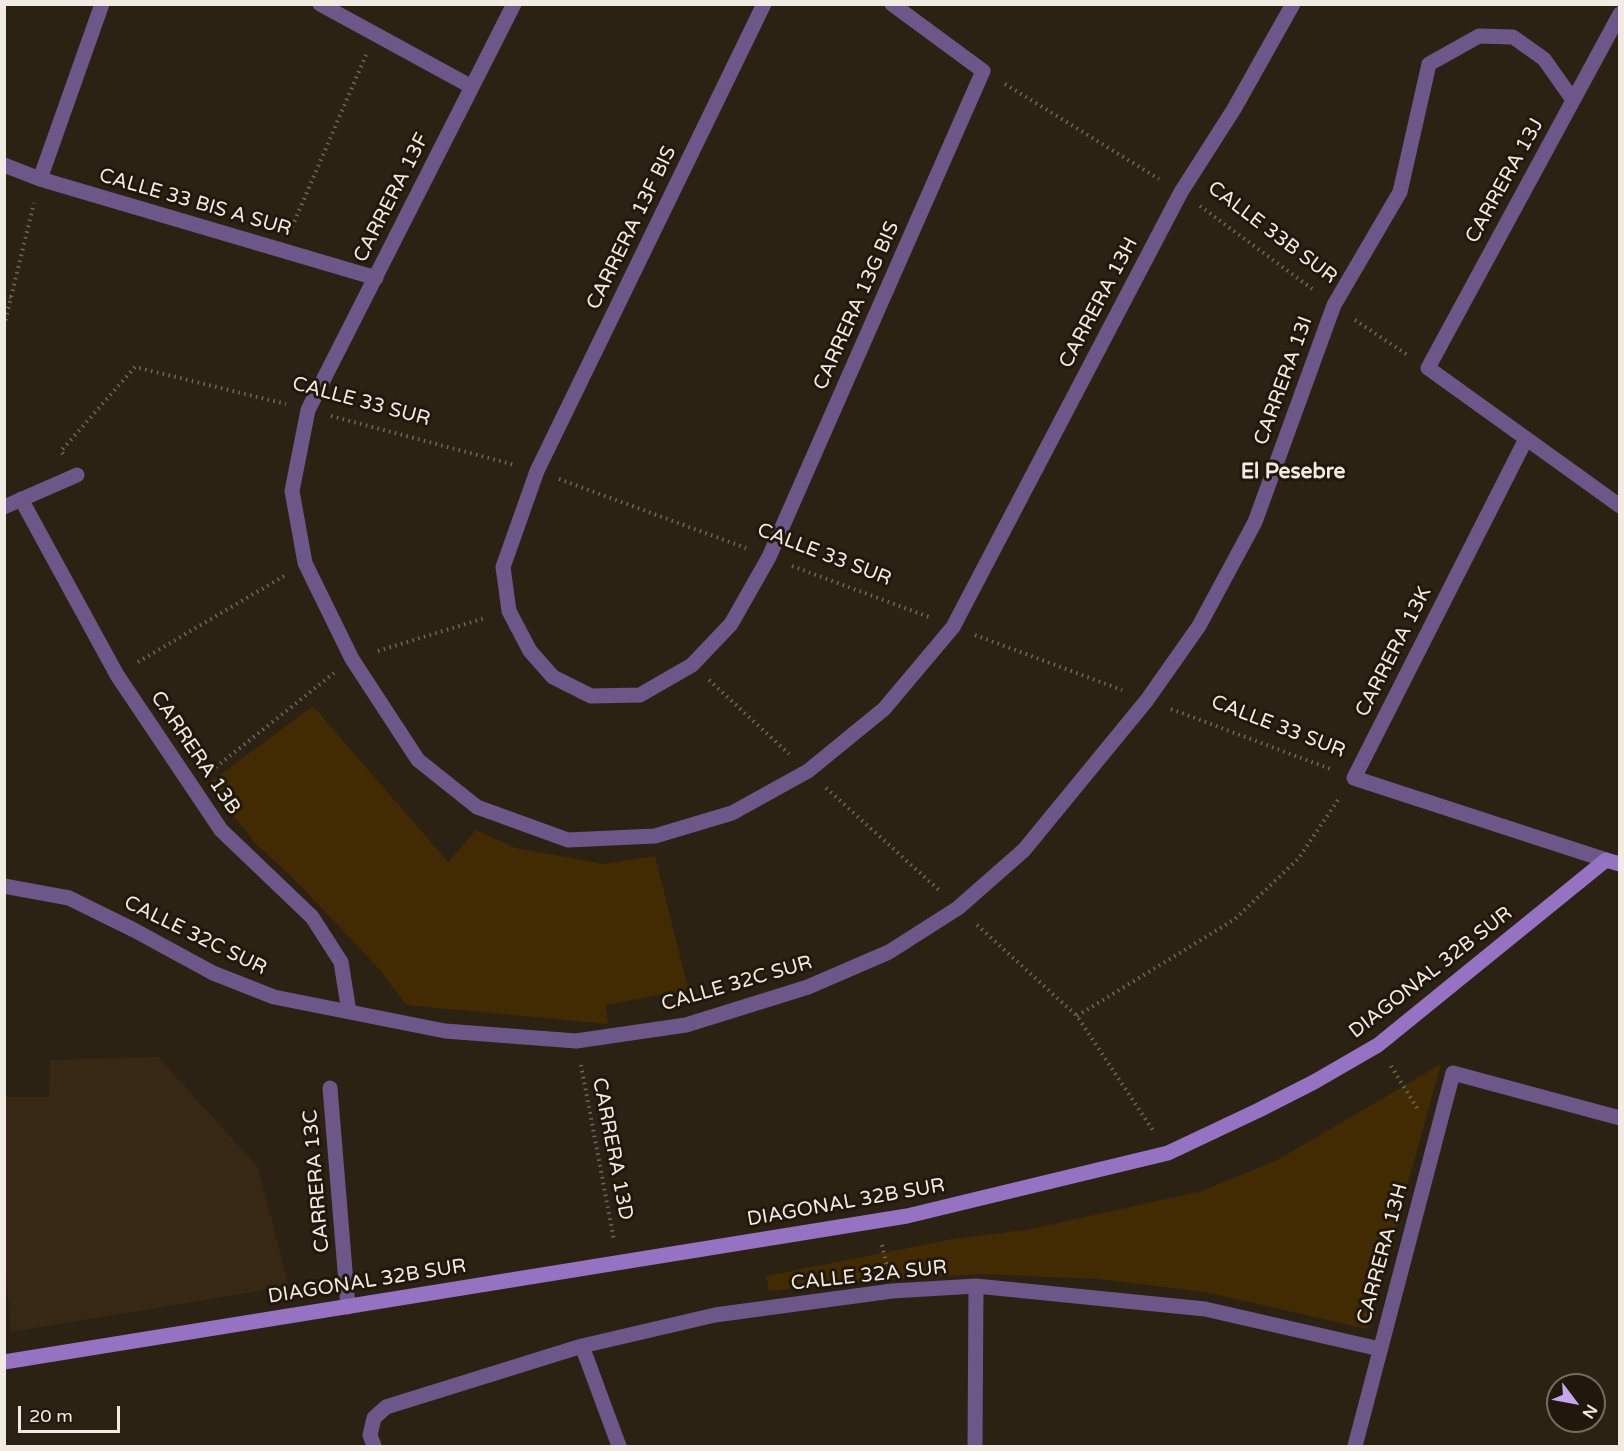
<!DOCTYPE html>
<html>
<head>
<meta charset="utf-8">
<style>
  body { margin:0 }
  #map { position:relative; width:1624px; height:1451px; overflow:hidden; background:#2b2214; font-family:"Varela Round",sans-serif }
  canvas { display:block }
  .frame { position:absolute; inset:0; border:6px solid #f2ebe3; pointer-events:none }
  .north { position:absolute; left:1546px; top:1373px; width:60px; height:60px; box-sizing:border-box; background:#21180b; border:2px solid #756c61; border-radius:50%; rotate:122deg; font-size:16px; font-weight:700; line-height:24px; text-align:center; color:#f2ebe3 }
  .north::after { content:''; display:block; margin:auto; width:21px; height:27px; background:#c6a6f0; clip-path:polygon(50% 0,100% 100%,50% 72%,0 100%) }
  .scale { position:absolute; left:18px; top:1406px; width:102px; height:27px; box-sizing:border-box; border:3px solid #f2ebe3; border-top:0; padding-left:8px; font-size:18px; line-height:21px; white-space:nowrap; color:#f2ebe3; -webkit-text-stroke:4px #21180b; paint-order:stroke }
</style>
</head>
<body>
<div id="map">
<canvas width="1624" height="1451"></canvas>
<div class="frame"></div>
<div class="north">N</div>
<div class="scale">20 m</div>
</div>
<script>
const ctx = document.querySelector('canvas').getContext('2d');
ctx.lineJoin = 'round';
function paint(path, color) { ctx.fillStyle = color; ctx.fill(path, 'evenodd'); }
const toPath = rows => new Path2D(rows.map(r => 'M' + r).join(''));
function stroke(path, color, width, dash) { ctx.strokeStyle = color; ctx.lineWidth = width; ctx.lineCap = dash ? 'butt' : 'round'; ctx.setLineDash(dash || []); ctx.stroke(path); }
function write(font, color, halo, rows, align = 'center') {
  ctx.font = font + ' "Varela Round",sans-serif'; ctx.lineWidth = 6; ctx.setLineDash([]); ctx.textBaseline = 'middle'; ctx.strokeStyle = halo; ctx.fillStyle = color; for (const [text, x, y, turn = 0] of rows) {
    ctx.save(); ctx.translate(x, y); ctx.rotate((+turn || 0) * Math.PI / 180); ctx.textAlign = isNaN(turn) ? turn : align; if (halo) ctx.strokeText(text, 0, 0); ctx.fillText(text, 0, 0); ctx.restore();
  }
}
paint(toPath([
  [158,1057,258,1167,289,1286,11,1332,4,1255,5,1097,49,1097,50,1060]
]), '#362815');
paint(toPath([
  [313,706,448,862,476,830,516,848,604,864,655,856,688,989,606,1005,608,1024,406,1005,380,970,299,884,254,842,209,783],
  [1441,1064,1367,1329,1205,1292,1098,1279,981,1274,870,1281,769,1291,766,1276,953,1239,1031,1229,1202,1191,1279,1159]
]), '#422a02');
stroke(toPath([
  [1005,84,1159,179],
  [1200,206,1315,291],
  [292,227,366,55],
  [4,295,11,297],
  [1355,320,1409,356],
  [4,326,34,203],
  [331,416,515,465],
  [63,454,61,451,135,367,286,404],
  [559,479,746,548],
  [792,566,929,617],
  [975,635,1122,690],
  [378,651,485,618],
  [138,662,284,576],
  [709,680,789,754],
  [1171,709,1333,770],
  [211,771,334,673],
  [826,788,940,891],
  [977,925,1077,1016,1154,1132],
  [1077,1016,1235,919,1298,859,1340,797],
  [581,1065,614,1240],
  [1391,1066,1417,1108],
  [882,1245,887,1267]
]), '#70685c', 4, [1.5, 4.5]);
stroke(toPath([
  [320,4,472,87],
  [514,4,308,410,292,491,305,563,352,659,418,760,477,807,568,840,655,836,732,813,808,771,884,709,953,627,1181,192,1234,109,1293,4],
  [764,4,537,471,503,567,509,611,530,651,553,677,591,696,640,695,692,665,731,624,769,557,983,71,892,4],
  [1620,14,1428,368,1620,506],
  [4,165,40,179,376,278],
  [40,179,102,4],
  [1526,439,1354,778,1606,860],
  [21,499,117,675,221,830,312,917,341,962,349,1012],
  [4,507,77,475],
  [4,886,69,898,134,930,213,973,274,997,445,1031,576,1041,686,1025,808,987,889,952,958,908,1024,850,1147,700,1199,626,1255,522,1334,305,1400,192,1429,64,1479,36,1513,37,1544,59,1573,100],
  [330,1088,348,1307],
  [582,1346,619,1446],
  [374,1446,370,1435,374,1418,386,1407,582,1346,715,1315,892,1291,976,1286,1205,1309,1380,1349],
  [975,1446,976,1286],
  [1355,1446,1453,1073,1620,1118]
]), '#6c5788', 15);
stroke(toPath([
  [4,1362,907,1216,1168,1153,1259,1110,1314,1082,1378,1045,1606,860,1620,864]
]), '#9673c2', 15);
write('20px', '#f2ebe3', '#21180b', [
  ["CARRERA 13J",1505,181,-61],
  ["CARRERA 13F",392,198,-63],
  ["CALLE 33 BIS A SUR",195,203,16],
  ["CARRERA 13F BIS",632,228,-64],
  ["CALLE 33B SUR",1272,233,37],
  ["CARRERA 13H",1099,303,-62],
  ["CARRERA 13G BIS",857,306,-66],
  ["CARRERA 13I",1284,381,-70],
  ["CALLE 33 SUR",361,402,15],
  ["CALLE 33 SUR",824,555,21],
  ["CARRERA 13K",1394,652,-63],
  ["CALLE 33 SUR",1278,727,21],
  ["CARRERA 13B",195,753,56],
  ["CALLE 32C SUR",195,936,26],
  ["DIAGONAL 32B SUR",1431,973,-38],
  ["CALLE 32C SUR",737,984,-16],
  ["CARRERA 13D",612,1149,79],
  ["CARRERA 13C",317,1181,-95],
  ["DIAGONAL 32B SUR",846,1203,-10],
  ["CARRERA 13H",1383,1254,-75],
  ["CALLE 32A SUR",869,1276,-6],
  ["DIAGONAL 32B SUR",367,1282,-9]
]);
write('bold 21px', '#f2ebe3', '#21180b', [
  ["El Pesebre",1293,472]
]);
</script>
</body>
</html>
